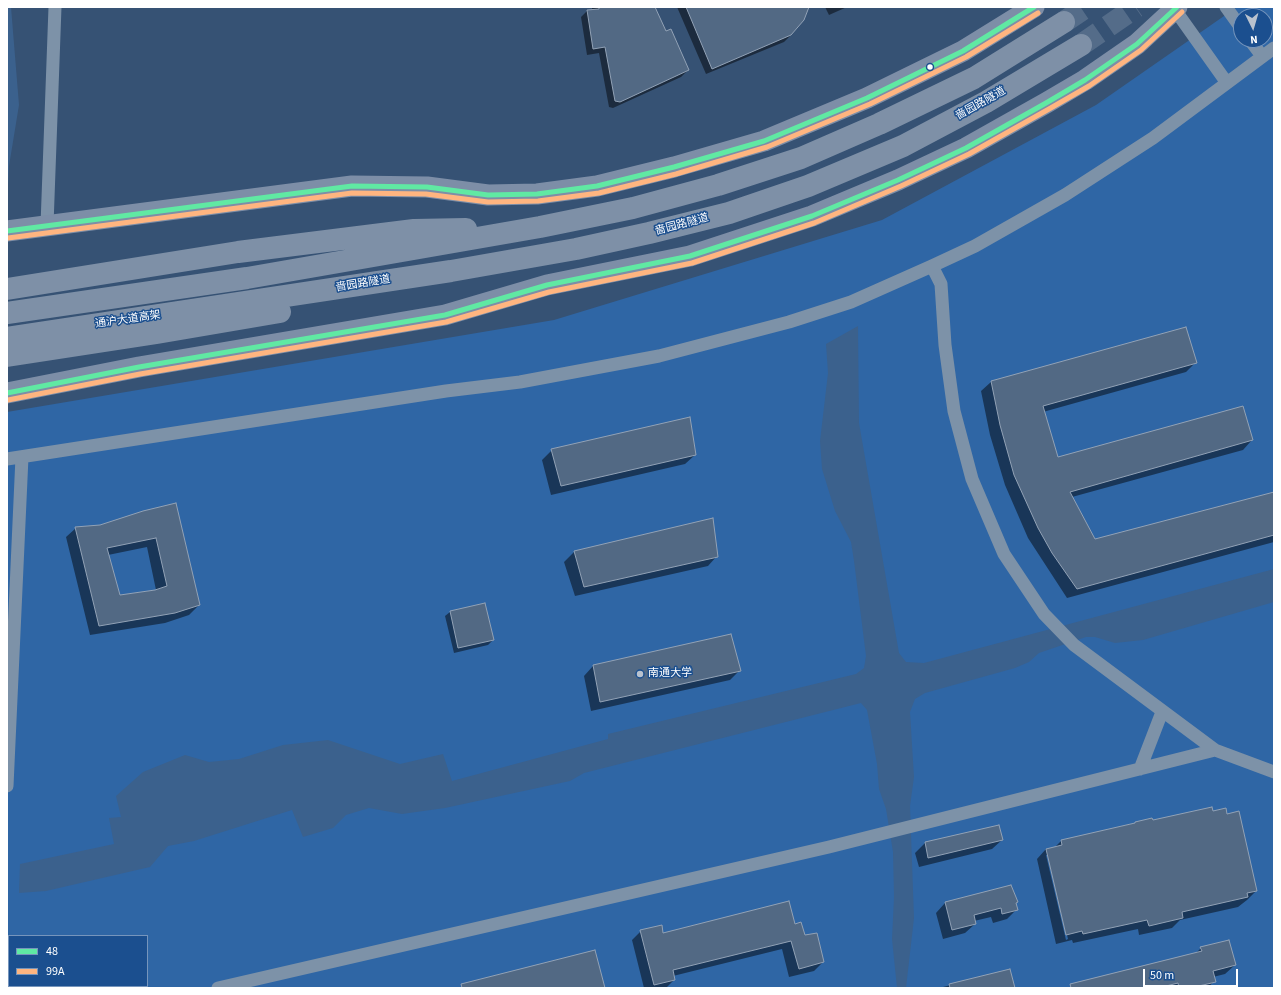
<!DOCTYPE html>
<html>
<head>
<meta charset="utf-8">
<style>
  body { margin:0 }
  #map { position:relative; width:1281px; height:995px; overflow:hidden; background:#365274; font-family:"Source Sans 3",sans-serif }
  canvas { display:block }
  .frame { position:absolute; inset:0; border:8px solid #fff; pointer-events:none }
  .legend { position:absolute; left:8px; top:935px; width:140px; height:52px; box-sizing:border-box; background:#1b4f8f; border:1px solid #7695bc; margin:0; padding:5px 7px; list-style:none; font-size:12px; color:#fff }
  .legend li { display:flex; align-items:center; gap:8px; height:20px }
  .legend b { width:20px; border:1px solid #7695bc }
  .north { position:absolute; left:1233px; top:8px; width:40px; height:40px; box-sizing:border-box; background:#1b4f8f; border:1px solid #7695bc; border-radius:50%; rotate:175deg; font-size:11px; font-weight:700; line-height:16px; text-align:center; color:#fff }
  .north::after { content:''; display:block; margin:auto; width:14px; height:18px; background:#b9c2ce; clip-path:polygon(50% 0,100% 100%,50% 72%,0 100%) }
  .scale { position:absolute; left:1143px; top:969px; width:95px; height:18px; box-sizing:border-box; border:2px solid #fff; border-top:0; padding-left:5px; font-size:12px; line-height:14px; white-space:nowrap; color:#fff; -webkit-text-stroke:3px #1b4f8f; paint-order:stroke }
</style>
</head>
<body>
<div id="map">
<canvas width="1281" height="995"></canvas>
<div class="frame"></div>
<ul class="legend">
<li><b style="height:5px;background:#60e9a3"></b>48</li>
<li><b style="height:5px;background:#ffb580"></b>99A</li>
</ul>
<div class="north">N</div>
<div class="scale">50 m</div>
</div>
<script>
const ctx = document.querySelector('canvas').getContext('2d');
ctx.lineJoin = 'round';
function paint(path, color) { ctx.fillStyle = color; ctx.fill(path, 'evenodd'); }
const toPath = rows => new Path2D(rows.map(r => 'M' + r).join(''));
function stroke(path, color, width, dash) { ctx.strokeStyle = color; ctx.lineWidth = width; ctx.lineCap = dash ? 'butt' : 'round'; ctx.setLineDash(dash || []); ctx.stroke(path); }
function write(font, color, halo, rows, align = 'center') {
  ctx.font = font + ' "Source Sans 3","Noto Sans SC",sans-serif'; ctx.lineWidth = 3; ctx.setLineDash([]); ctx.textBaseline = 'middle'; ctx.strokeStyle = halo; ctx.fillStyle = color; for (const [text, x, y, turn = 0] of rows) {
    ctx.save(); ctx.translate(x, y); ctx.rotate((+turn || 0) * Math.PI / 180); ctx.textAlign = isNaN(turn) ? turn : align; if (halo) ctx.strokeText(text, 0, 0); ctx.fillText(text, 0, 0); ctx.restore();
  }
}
paint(toPath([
  [1237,7,1274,7,1274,988,7,988,7,412,554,320,882,220,1096,105],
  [1241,16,1265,16,1265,40,1241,40],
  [9,936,147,936,147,986,9,986]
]), '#2f66a5');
paint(toPath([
  [7,7,11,7,19,105,9,166,7,205],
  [858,326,859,423,899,653,906,662,924,663,1274,569,1274,602,1143,640,1115,643,1095,637,1086,637,1039,653,1029,662,1015,668,925,693,915,699,910,712,914,777,910,806,914,918,906,988,897,988,892,939,894,897,893,852,886,809,879,789,877,764,867,710,861,703,584,773,570,781,445,808,402,814,369,808,346,815,333,828,303,837,292,810,194,841,168,846,150,867,46,891,19,893,20,864,114,844,109,818,121,817,116,796,143,772,185,755,209,762,239,759,283,745,328,740,400,764,443,754,452,781,608,739,608,734,856,674,864,668,866,656,854,561,851,542,835,511,822,469,820,441,828,373,826,344]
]), '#3b618d');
paint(toPath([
  [592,7,654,7,666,32,688,70,681,77,613,108,609,107,599,53,587,55,581,17,587,11,592,10],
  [677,7,804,7,791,35,784,42,706,74],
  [825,7,847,7,829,15],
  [1186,329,1196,362,1186,372,1043,412,1057,458,1252,440,1243,450,1072,497,1095,540,1274,493,1274,542,1067,598,1028,538,1005,485,990,435,981,391,991,382],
  [552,450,695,455,685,464,551,495,542,460],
  [143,512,199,605,189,615,165,623,90,635,66,537,76,528,100,526],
  [147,547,156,590,119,596,108,555],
  [712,519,717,556,708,566,575,596,564,562,574,552],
  [484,604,493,640,488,645,454,653,445,616,450,612],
  [593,666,740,670,730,680,591,711,584,676],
  [1212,812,1256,891,1247,900,1238,907,1180,920,1172,928,1139,935,1138,929,1073,943,1072,940,1056,944,1037,859,1046,849,1054,848,1061,841,1152,819,1152,821],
  [1046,855,1048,855,1068,939,1066,940],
  [998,826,1002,840,992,849,919,867,915,853,925,843],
  [1017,902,1015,904,1016,910,1007,919,993,923,991,917,974,921,975,924,965,933,943,939,936,913,945,903],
  [794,925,823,962,814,971,789,977,782,949,673,976,674,980,666,988,644,988,632,940,641,931,663,934],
  [1201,948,1235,965,1225,974,1213,977,1214,981,1208,988,1075,988,1195,954],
  [1010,970,1014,988,942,988,943,987]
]), '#0007');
const building = toPath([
  [599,7,655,7,666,31,671,29,689,70,620,102,615,101,605,47,593,49,587,10,599,9,599,7],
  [686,7,809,7,804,20,791,35,712,69,686,7],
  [1186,327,1197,363,1043,406,1058,457,1243,406,1253,440,1070,492,1095,539,1274,492,1274,535,1077,589,1052,553,1038,528,1014,475,1000,425,991,381,1186,327],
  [690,417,696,455,561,486,551,449,690,417],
  [176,503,200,605,175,613,99,626,75,527,100,525,143,511,176,503],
  [156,538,167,586,155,590,120,595,107,548,156,538],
  [713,518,718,557,584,587,574,551,713,518],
  [485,603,494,640,458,648,450,611,485,603],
  [731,634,741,671,600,702,593,665,731,634],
  [1212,807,1213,811,1226,808,1227,814,1239,811,1257,891,1247,893,1248,897,1182,912,1183,918,1149,926,1147,920,1083,934,1082,931,1066,935,1046,849,1062,845,1061,840,1135,823,1135,822,1152,818,1153,820,1212,807],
  [999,825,1003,840,928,858,925,842,999,825],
  [1011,885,1018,902,1016,903,1018,910,1002,914,1001,908,974,915,976,924,952,930,945,902,1011,885],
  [789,901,795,924,801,922,805,935,817,933,824,962,799,969,791,941,673,970,675,980,654,985,640,930,662,925,663,933,789,901],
  [1229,940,1236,965,1213,971,1216,982,1190,988,1179,988,1178,983,1158,988,1071,988,1070,984,1202,951,1200,947,1229,940],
  [595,950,605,988,462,988,461,984,595,950],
  [1010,969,1015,988,950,988,949,984,1010,969]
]);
paint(building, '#526984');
stroke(building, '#92a2b6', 1);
stroke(toPath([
  [1064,22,1086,7],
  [1081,45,1136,7]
]), '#546c89', 22, [22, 11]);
stroke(toPath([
  [1173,7,1227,83],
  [1226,7,1241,28],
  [1250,40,1262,56],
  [47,225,55,7],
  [932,266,941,284,945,345,954,411,972,479,1004,554,1044,614,1074,645,1215,750,1274,772],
  [7,459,446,391,520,382,659,356,789,322,851,302,932,266,975,246,1065,195,1153,138,1274,48],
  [1140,769,1162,712],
  [7,786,22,457],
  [218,988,829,847,1215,750]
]), '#7d92a8', 13);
stroke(toPath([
  [7,231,352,186,427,187,488,195,537,194,597,186,674,167,764,141,867,98,963,51,1034,7],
  [7,393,139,367,445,315,547,285,690,256,812,216,898,180,966,148,1046,103,1085,80,1137,44,1177,7]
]), '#7d8ea7', 21);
stroke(toPath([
  [7,289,238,252,414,230,466,229],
  [7,313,247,278,540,227,633,208,718,185,801,158,879,124,974,78,1064,22],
  [7,338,451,271,576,249,649,233,729,213,808,186,903,146,986,102,1081,45],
  [7,356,157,333,280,312]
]), '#7e90a7', 22);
stroke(toPath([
  [7,231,352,186,427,187,488,195,537,194,597,186,674,167,764,141,867,98,963,51,1034,7],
  [7,393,139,367,445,315,547,285,690,256,812,216,898,180,966,148,1046,103,1085,80,1137,44,1177,7]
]), '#60e9a3', 5);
stroke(toPath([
  [8,238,352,193,426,194,488,202,538,201,599,193,676,174,767,147,870,104,966,57,1038,13],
  [8,400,140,374,446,322,549,292,692,263,814,223,901,186,969,154,1049,109,1089,86,1141,50,1182,12]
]), '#ffb580', 5);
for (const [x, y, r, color] of [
  [930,67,3.5,"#fff"],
  [640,674,4,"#b9c2ce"]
]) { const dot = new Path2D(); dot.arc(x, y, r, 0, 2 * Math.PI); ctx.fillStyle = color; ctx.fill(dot); stroke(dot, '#1b4f8f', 1.5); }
write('11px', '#fff', '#1b4f8f', [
  ["啬园路隧道",981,104,-29],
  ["啬园路隧道",682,225,-15],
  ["啬园路隧道",363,284,-9],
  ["通沪大道高架",128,320,-8]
]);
write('11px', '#fff', '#1b4f8f', [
  ["南通大学",648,674]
], 'left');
</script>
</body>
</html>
